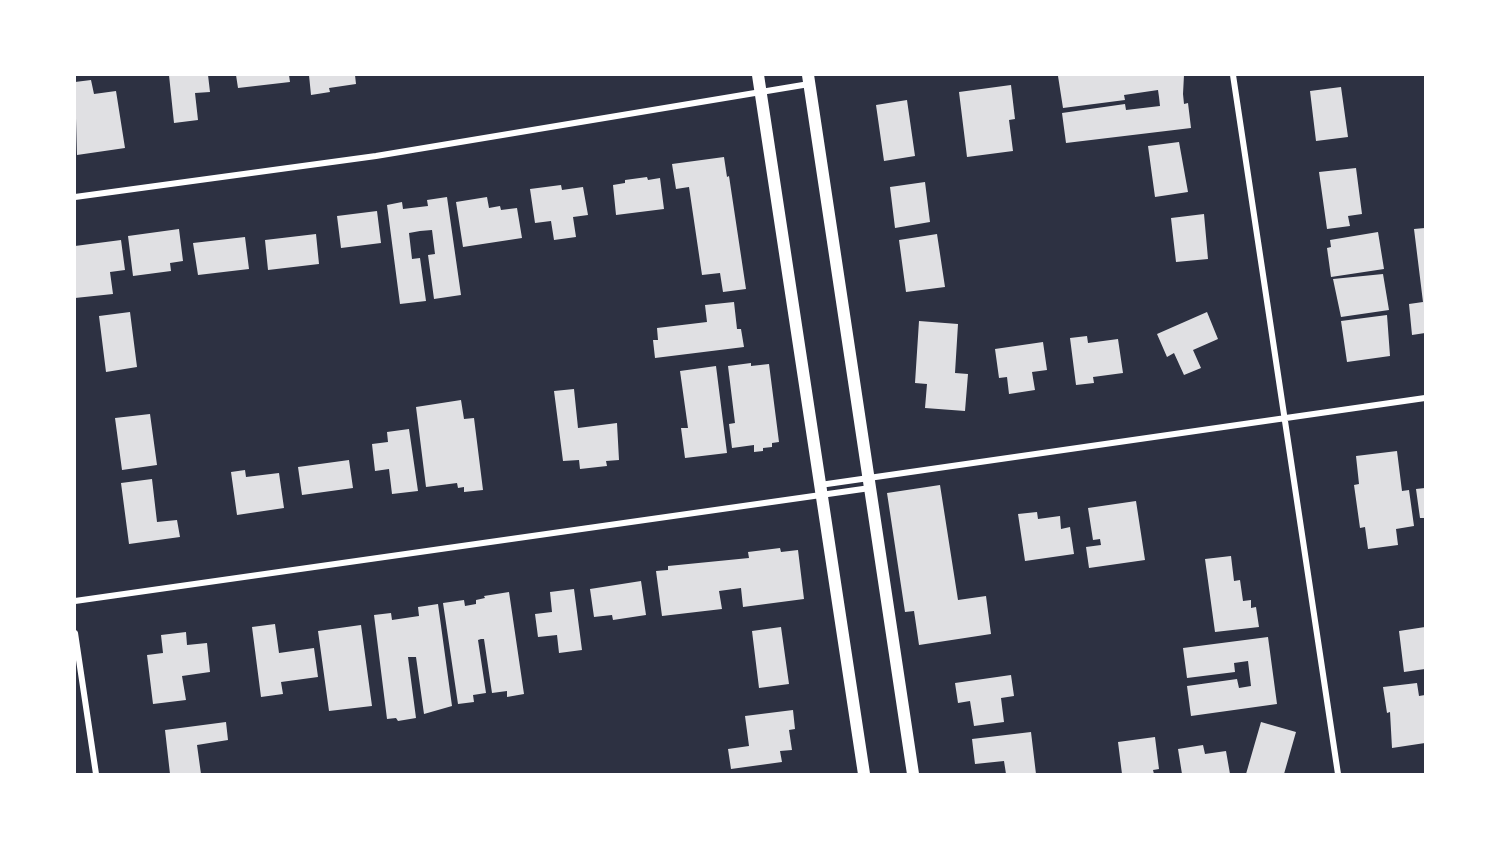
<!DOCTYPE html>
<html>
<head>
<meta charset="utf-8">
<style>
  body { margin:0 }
  #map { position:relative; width:1500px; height:849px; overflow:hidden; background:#2d3142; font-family:Barlow,sans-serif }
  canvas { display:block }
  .frame { position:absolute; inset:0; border:76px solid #fff; pointer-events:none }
</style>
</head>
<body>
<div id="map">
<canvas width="1500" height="849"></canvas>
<div class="frame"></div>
</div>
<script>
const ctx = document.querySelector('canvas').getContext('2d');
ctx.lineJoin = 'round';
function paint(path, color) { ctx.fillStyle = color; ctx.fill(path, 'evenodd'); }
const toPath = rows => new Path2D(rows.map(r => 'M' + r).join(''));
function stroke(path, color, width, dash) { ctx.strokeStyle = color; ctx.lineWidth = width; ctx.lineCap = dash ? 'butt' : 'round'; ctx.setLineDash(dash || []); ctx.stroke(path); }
paint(toPath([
  [169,75,208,75,210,92,195,93,198,120,174,123],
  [236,75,289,75,290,82,238,88],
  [309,75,355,75,356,84,329,88,330,92,311,95],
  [1184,75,1183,94,1184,104,1188,103,1191,128,1066,143,1062,113,1125,104,1126,110,1160,106,1159,97,1158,90,1124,95,1125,100,1063,108,1058,76],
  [91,80,94,94,116,91,125,148,77,155,75,82],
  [1011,85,1015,119,1009,120,1013,151,967,157,959,92],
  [1341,87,1348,137,1316,141,1310,91],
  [907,100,915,156,884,161,876,105],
  [1179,142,1188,192,1155,197,1148,146],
  [724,157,727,177,729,176,746,289,723,292,720,273,702,275,689,187,676,189,672,164],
  [1356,168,1362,214,1348,216,1350,226,1327,229,1319,172],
  [647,177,648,180,660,178,664,209,616,215,613,185,625,183,625,180],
  [925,182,930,222,895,228,890,187],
  [561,185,562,190,583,187,588,215,573,217,576,237,554,240,551,221,535,223,530,189],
  [447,197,461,295,434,299,428,255,435,254,432,230,420,231,409,233,412,259,420,258,426,301,400,304,387,205,402,202,403,209,428,206,427,200],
  [487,197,489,208,500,206,501,210,517,208,522,238,463,247,456,202],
  [377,211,381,243,341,248,337,216],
  [1204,214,1208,259,1176,262,1171,218],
  [1425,228,1425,333,1412,335,1409,304,1423,302,1414,229],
  [179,229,183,261,170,263,171,271,133,276,128,236],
  [1378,232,1384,269,1331,277,1327,248,1331,247,1330,240],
  [316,234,319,264,268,270,265,240],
  [937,234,945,287,906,292,899,240],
  [245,237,249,269,198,275,193,243],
  [121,240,125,270,110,272,113,294,75,298,75,246],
  [1383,274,1389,310,1341,317,1333,279],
  [734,302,737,329,741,329,744,347,655,358,653,340,658,340,657,328,707,322,705,305],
  [130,312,137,367,106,372,99,316],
  [1207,312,1218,339,1193,350,1201,368,1184,375,1174,353,1167,357,1157,334],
  [1387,315,1390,356,1347,362,1341,321],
  [919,321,958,324,955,373,968,374,965,411,925,408,927,384,915,383],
  [1087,336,1088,343,1118,339,1123,373,1093,377,1094,383,1076,385,1070,338],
  [1043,342,1047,370,1032,372,1035,390,1009,394,1007,377,999,378,995,349],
  [751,363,751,366,769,364,779,442,772,443,772,447,763,448,763,451,754,452,754,445,732,448,729,424,735,423,728,366],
  [716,366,727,453,685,458,681,428,688,428,680,371],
  [574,389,578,428,617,423,619,460,606,461,607,466,580,469,579,460,563,461,554,391],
  [461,400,464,419,474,418,483,490,464,492,464,487,458,488,457,483,426,487,416,407],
  [150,414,157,465,122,470,115,418],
  [409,429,418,491,392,494,389,469,375,471,372,444,388,442,387,432],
  [1397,451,1402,491,1409,490,1414,526,1396,529,1398,545,1368,549,1365,527,1360,528,1354,485,1359,484,1356,456],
  [349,460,353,488,302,495,298,467],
  [245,470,246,477,279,473,284,508,237,515,231,472],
  [152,479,157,522,177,520,180,537,129,544,121,483],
  [940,485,958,600,986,596,991,634,919,645,914,611,905,612,887,493],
  [1425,488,1425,518,1420,518,1416,489],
  [1136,501,1145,560,1089,568,1086,547,1101,545,1100,539,1093,540,1088,508],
  [1037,512,1038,519,1060,516,1061,529,1070,527,1074,554,1025,561,1018,514],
  [780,548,781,552,798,550,804,599,743,607,741,588,719,591,722,609,662,616,656,571,668,570,668,566,749,558,748,552],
  [1231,556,1234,581,1240,580,1243,601,1251,600,1251,608,1256,607,1259,627,1215,632,1205,559],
  [641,581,646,615,613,620,612,615,594,617,590,589],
  [574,589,582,650,559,653,557,635,538,637,535,614,552,612,550,592],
  [509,592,524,694,507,697,507,691,492,693,484,639,481,639,478,640,486,693,473,695,474,702,458,704,443,603,464,600,465,606,476,604,476,600,485,598,484,596],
  [438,604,452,706,424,714,416,657,408,657,416,718,398,721,396,718,387,719,374,615,391,613,392,620,419,616,418,607],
  [275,624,279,653,314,648,318,677,281,682,283,694,261,697,252,627],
  [361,625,372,706,329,711,318,631],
  [781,627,789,684,759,688,752,631],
  [1425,627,1425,669,1404,672,1399,631],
  [186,632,187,645,207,643,210,672,182,676,186,700,153,704,147,655,163,653,161,635],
  [1268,637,1277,704,1191,716,1187,686,1237,679,1239,688,1251,686,1248,661,1234,663,1235,672,1187,678,1183,648],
  [1011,675,1014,696,1001,698,1004,722,974,726,970,701,958,703,955,683],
  [1417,683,1419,696,1425,695,1425,743,1392,748,1390,712,1387,713,1383,687],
  [793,710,795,729,789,730,792,750,780,751,782,762,731,769,728,749,749,746,745,716],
  [226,722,228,740,197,745,201,774,170,774,165,730],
  [1261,722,1296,732,1284,774,1246,774],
  [1031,732,1036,774,1006,774,1004,761,975,764,972,739],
  [1155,737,1159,769,1153,770,1154,774,1122,774,1118,742],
  [1203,745,1205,754,1226,751,1230,774,1182,774,1178,749]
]), '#e0e0e3');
stroke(toPath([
  [1233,75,1338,774],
  [75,197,376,156,809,84],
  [820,485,1425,398],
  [75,601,870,488],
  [75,633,96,774]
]), '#fff', 6);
stroke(toPath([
  [758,75,864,774],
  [808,75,913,774]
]), '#fff', 12);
</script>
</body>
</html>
